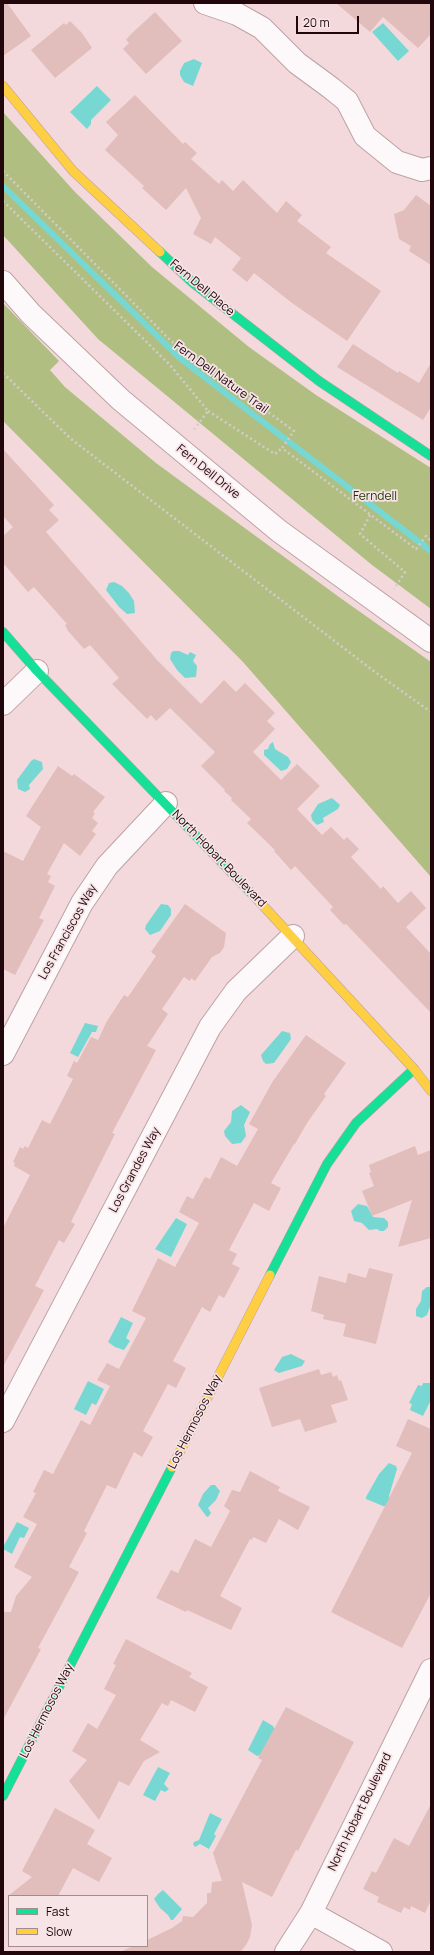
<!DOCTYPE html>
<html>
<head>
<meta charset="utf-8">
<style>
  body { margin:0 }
  #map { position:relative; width:434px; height:1955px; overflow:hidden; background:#f4d9dc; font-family:Manrope,sans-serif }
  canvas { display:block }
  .frame { position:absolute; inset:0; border:4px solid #21070c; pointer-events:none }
  .legend { position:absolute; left:8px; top:1895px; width:140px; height:52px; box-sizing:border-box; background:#f6e4e6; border:1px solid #a18c8f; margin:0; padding:5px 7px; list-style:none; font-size:12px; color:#21070c }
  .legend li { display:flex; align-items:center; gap:8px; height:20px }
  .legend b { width:20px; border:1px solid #a18c8f }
  .scale { position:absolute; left:296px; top:16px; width:63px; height:18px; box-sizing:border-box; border:2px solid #21070c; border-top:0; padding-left:5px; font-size:12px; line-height:14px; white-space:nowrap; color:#21070c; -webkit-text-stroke:3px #f6e4e6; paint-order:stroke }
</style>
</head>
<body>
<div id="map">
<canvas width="434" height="1955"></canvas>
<div class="frame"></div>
<ul class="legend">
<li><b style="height:5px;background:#16e098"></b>Fast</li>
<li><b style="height:5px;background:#ffcf43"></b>Slow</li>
</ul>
<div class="scale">20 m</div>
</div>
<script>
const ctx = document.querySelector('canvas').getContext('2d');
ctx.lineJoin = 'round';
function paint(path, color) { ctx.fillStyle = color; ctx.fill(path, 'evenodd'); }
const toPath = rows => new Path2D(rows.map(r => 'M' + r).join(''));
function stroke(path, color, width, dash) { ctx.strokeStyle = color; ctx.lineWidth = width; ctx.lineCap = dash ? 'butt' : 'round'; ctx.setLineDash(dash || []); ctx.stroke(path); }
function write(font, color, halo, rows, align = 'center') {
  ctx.font = font + ' Manrope,sans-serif'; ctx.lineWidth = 3.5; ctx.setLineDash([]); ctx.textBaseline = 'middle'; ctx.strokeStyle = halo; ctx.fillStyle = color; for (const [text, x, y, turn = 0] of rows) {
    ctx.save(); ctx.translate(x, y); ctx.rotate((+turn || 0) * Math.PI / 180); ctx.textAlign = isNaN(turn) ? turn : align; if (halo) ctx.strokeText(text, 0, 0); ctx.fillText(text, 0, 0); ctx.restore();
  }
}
paint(toPath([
  [3,112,75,192,152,267,249,347,316,395,431,468,431,609,372,565,98,339,3,235],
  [3,303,59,361,50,370,65,387,156,463,339,597,431,662,431,877,243,662,3,421]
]), '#b0bf81');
paint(toPath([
  [383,23,409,51,398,61,372,32],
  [194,59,202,63,193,86,184,82,180,75,180,71,184,63],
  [97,86,111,100,91,120,91,124,87,129,70,112],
  [114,582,122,586,129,593,134,601,135,613,127,614,119,607,106,590,109,583],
  [173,651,179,651,188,655,190,652,196,655,193,661,197,666,196,677,185,678,177,670,170,659,171,653],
  [273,742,275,749,288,757,291,762,287,769,281,771,264,755,264,750,268,749,270,744],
  [34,759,42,762,43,769,29,785,30,789,25,792,18,789,17,780,31,761],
  [332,798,340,805,338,809,323,818,324,822,317,825,312,820,311,815,318,804],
  [161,904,168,905,171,909,171,915,160,931,150,935,145,929,146,925],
  [85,1023,98,1026,96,1032,92,1032,78,1057,70,1053],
  [282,1031,290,1033,291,1039,274,1063,266,1064,263,1061,261,1055],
  [241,1105,250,1112,244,1125,246,1136,241,1143,232,1144,225,1136,224,1131,231,1122,232,1111],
  [358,1204,367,1206,373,1217,384,1218,388,1222,388,1227,384,1231,380,1231,377,1229,369,1230,362,1223,354,1221,351,1211],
  [176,1218,187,1224,171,1257,155,1249],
  [427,1287,431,1287,431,1304,427,1315,422,1318,416,1316,416,1309,421,1301,422,1291],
  [121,1317,133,1323,126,1338,130,1341,124,1350,115,1347,108,1342],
  [291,1354,305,1361,302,1366,279,1373,274,1370,282,1357],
  [88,1381,104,1389,96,1405,92,1403,86,1415,74,1409],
  [423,1383,431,1383,431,1400,423,1416,410,1410,412,1404,409,1403,418,1385,422,1386],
  [389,1463,396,1466,397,1469,389,1496,390,1498,386,1506,383,1506,366,1499,366,1497,379,1474],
  [211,1485,215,1485,220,1491,216,1500,208,1508,211,1513,209,1516,207,1517,198,1505,203,1494],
  [17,1522,29,1528,24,1538,20,1537,12,1554,3,1549,3,1547],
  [263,1720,273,1726,275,1730,260,1755,257,1756,248,1750],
  [158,1767,170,1773,164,1784,169,1789,165,1792,161,1790,155,1801,143,1795],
  [210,1813,222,1819,214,1834,216,1836,209,1849,200,1844,195,1847,193,1844,194,1842,199,1840],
  [163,1890,182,1909,173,1920,171,1920,168,1915,160,1908,154,1899,158,1894]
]), '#77d7d2');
stroke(toPath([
  [3,186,181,359,431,551]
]), '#77d7d2', 6);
paint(toPath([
  [3,3,7,3,31,36,3,56],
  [336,3,431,3,431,34,418,48,383,17,370,32],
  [155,12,182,41,146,74,123,49,129,43,126,40,130,35],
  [70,21,82,33,92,48,55,78,31,50,64,23,66,25],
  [135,95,183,144,185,142,197,153,191,159,219,184,222,180,233,191,243,180,277,213,286,201,302,215,297,221,331,247,326,253,381,291,347,341,292,303,254,273,247,282,232,270,241,258,215,237,211,244,193,234,201,218,186,188,166,210,142,188,144,186,105,150,118,135,106,122],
  [416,195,431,206,431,265,409,251,411,246,399,239,394,214,404,210],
  [353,344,398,373,399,371,419,383,431,363,431,407,423,420,337,367],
  [3,449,54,505,49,510,59,520,46,532,158,661,201,704,224,680,236,692,245,683,275,713,267,721,275,729,253,752,281,780,297,764,320,786,297,809,322,835,331,827,344,840,347,837,359,849,351,857,381,889,383,886,398,903,411,891,426,908,406,927,431,954,431,1013,346,924,344,925,330,910,333,907,295,866,291,870,274,851,275,850,247,823,251,819,231,800,232,798,224,791,225,790,201,766,215,752,170,708,156,721,151,715,147,719,112,684,119,678,90,645,84,649,68,631,65,625,67,624,34,587,28,592,3,563,3,536,13,527,3,516],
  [58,766,72,776,74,774,105,797,93,812,95,813,92,818,98,823,92,831,96,834,80,856,64,843,47,874,51,876,48,882,55,886,39,918,44,920,15,975,3,969,3,851,23,861,41,827,26,816],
  [185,904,226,933,224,947,220,953,212,957,195,981,191,978,190,981,184,977,162,1009,168,1014,147,1046,156,1050,112,1133,115,1134,71,1222,75,1224,64,1243,59,1240,35,1286,44,1290,3,1367,3,1228,30,1175,14,1166,15,1163,13,1162,20,1147,23,1149,25,1146,28,1148,42,1120,50,1124,73,1079,67,1076,74,1061,77,1063,91,1037,98,1040,107,1021,124,995,128,997,156,956,151,952],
  [306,1035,346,1063,324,1094,326,1096,307,1123,295,1144,294,1144,271,1183,281,1188,269,1211,254,1203,229,1250,237,1254,232,1264,240,1268,224,1298,219,1295,210,1312,202,1307,173,1361,186,1368,176,1388,168,1384,143,1431,153,1437,142,1457,134,1452,116,1489,107,1485,84,1531,87,1533,69,1567,79,1572,38,1648,41,1649,3,1720,3,1612,11,1612,16,1596,32,1577,14,1567,37,1524,23,1517,36,1493,33,1492,44,1470,53,1474,81,1420,90,1425,110,1386,97,1380,107,1363,119,1369,146,1318,132,1311,158,1258,175,1267,199,1223,179,1212,187,1196,193,1199,205,1177,210,1179,221,1157,237,1166,258,1129,249,1124,273,1081],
  [415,1146,418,1155,431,1150,431,1238,398,1247,412,1200,372,1216,362,1191,374,1186,369,1173,371,1172,369,1165],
  [369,1268,393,1274,376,1344,343,1336,346,1324,323,1319,324,1315,311,1311,319,1276,346,1283,348,1273,366,1278],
  [319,1369,321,1375,331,1372,333,1377,337,1375,339,1381,341,1380,348,1400,331,1405,337,1422,305,1432,300,1419,272,1427,259,1388],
  [408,1419,431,1429,431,1593,402,1648,331,1612,412,1453,396,1446],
  [250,1471,280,1487,278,1491,310,1507,298,1530,279,1519,266,1543,253,1537,252,1540,250,1539,220,1596,242,1608,231,1630,187,1610,186,1612,156,1598,171,1570,178,1573,195,1539,211,1547,230,1511,224,1506,232,1490,240,1492],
  [126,1639,192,1673,189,1677,208,1687,195,1712,171,1700,168,1706,162,1703,140,1740,160,1752,144,1761,129,1786,119,1781,99,1820,69,1781,87,1760,72,1751,88,1723,97,1729,116,1695,104,1689,116,1665,113,1664],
  [286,1707,354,1742,298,1851,296,1850,272,1897,242,1882,252,1925,250,1937,246,1945,240,1952,120,1952,133,1946,147,1946,147,1940,172,1928,182,1921,183,1916,193,1917,207,1903,207,1893,211,1893,212,1882,222,1881,213,1853,262,1760,258,1758],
  [431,1804,431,1900,425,1913,411,1906,410,1910,404,1907,401,1913,377,1902,379,1897,363,1889,372,1871,376,1873,394,1838,409,1846],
  [55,1808,95,1830,87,1844,112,1858,99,1882,73,1868,58,1896,8,1896,32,1877,22,1871]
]), '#e1bdbb');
const street = toPath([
  [205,3,237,14,262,28,297,63,331,88,347,101,365,136,397,162,422,170,431,168],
  [3,282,31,314,121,400,279,531,431,641],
  [3,704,37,671],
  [3,1054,82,903,107,866,166,803],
  [3,1421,210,1027,236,991,293,936],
  [311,1913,381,1952],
  [286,1952,311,1913,431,1670]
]);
const fast = toPath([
  [160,252,193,283,319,381,431,456],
  [3,632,37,671,256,898],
  [270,1275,327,1164,356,1123,414,1069],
  [3,1796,172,1467]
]);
const slow = toPath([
  [3,86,73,171,160,252],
  [256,898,414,1069,431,1091],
  [172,1467,270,1275]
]);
stroke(street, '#bca2a6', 24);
stroke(fast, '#bca2a6', 10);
stroke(slow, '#bca2a6', 10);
stroke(toPath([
  [3,171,171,341,294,431,282,448,416,549,426,536,431,541],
  [3,201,170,365,208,411,193,431],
  [3,373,71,439,375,672,431,712],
  [208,411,275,454,282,448],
  [370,515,360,534,405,572,394,589]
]), '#d3cbcc', 2.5, [2, 3]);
stroke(street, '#fdf9fa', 22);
stroke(fast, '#16e098', 9);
stroke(slow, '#ffcf43', 9);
write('12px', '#21070c', '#f6e4e6', [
  ["Fern Dell Place",202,288,40],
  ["Fern Dell Nature Trail",221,378,36],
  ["Fern Dell Drive",208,472,39],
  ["North Hobart Boulevard",219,859,46],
  ["Los Franciscos Way",68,932,-61],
  ["Los Grandes Way",135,1170,-62],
  ["Los Hermosos Way",195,1422,-63],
  ["Los Hermosos Way",47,1711,-63],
  ["North Hobart Boulevard",360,1812,-64]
]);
write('12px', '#1e3002', '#f6e4e6', [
  ["Ferndell",375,497]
]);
</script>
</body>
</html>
